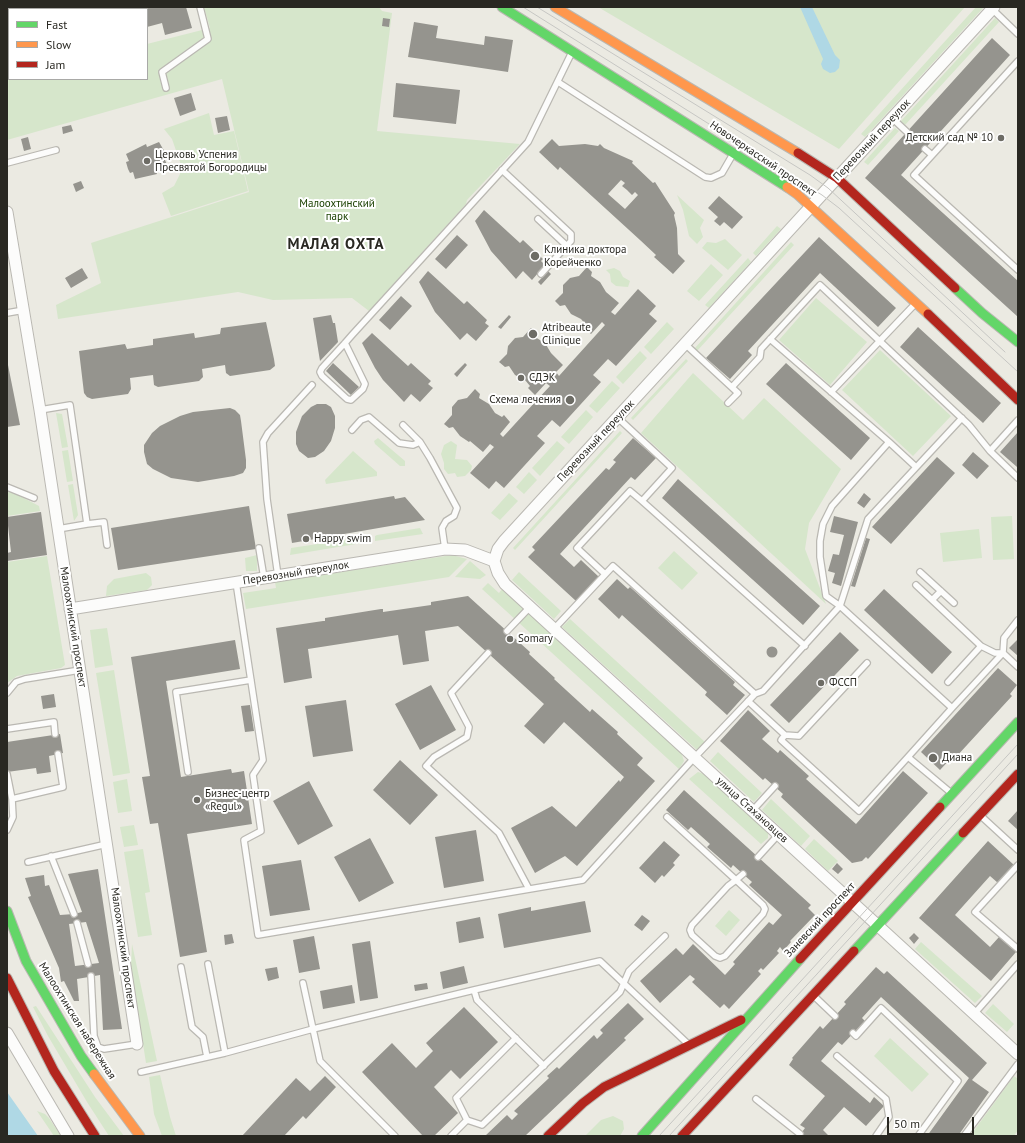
<!DOCTYPE html>
<html>
<head>
<meta charset="utf-8">
<style>
  body { margin:0 }
  #map { position:relative; width:1025px; height:1143px; overflow:hidden; background:#ebeae2; font-family:"PT Sans",sans-serif }
  canvas { display:block }
  .frame { position:absolute; inset:0; border:8px solid #292822; pointer-events:none }
  .legend { position:absolute; left:8px; top:8px; width:140px; height:72px; box-sizing:border-box; background:#fff; border:1px solid #a9a9a7; margin:0; padding:5px 7px; list-style:none; font-size:12px; color:#292822 }
  .legend li { display:flex; align-items:center; gap:8px; height:20px }
  .legend b { width:20px; border:1px solid #a9a9a7 }
  .scale { position:absolute; left:887px; top:1117px; width:87px; height:18px; box-sizing:border-box; border:2px solid #292822; border-top:0; padding-left:5px; font-size:12px; line-height:14px; white-space:nowrap; color:#292822; -webkit-text-stroke:3px #fff; paint-order:stroke }
</style>
</head>
<body>
<div id="map">
<canvas width="1025" height="1143"></canvas>
<div class="frame"></div>
<ul class="legend">
<li><b style="height:5px;background:#63d668"></b>Fast</li>
<li><b style="height:5px;background:#ff974d"></b>Slow</li>
<li><b style="height:5px;background:#b3261e"></b>Jam</li>
</ul>
<div class="scale">50 m</div>
</div>
<script>
const ctx = document.querySelector('canvas').getContext('2d');
ctx.lineJoin = 'round';
function paint(path, color) { ctx.fillStyle = color; ctx.fill(path, 'evenodd'); }
const toPath = rows => new Path2D(rows.map(r => 'M' + r).join(''));
function stroke(path, color, width, dash) { ctx.strokeStyle = color; ctx.lineWidth = width; ctx.lineCap = dash ? 'butt' : 'round'; ctx.setLineDash(dash || []); ctx.stroke(path); }
function write(font, color, halo, rows, align = 'center') {
  ctx.font = font + ' "PT Sans",sans-serif'; ctx.lineWidth = 4; ctx.setLineDash([]); ctx.textBaseline = 'middle'; ctx.strokeStyle = halo; ctx.fillStyle = color; for (const [text, x, y, turn = 0] of rows) {
    ctx.save(); ctx.translate(x, y); ctx.rotate((+turn || 0) * Math.PI / 180); ctx.textAlign = isNaN(turn) ? turn : align; if (halo) ctx.strokeText(text, 0, 0); ctx.fillText(text, 0, 0); ctx.restore();
  }
}
paint(toPath([
  [204,7,379,7,382,11,392,13,377,131,520,144,467,200,466,204,369,311,352,298,273,300,238,292,58,319,56,305,101,283,91,243,249,192,222,79,7,140,7,40,9,39,9,79,147,79,147,44,210,28],
  [598,7,965,7,839,149],
  [976,7,984,7,865,137,861,134],
  [995,18,999,22,905,125,901,121],
  [209,113,214,135,234,131,248,191,171,216,162,193,174,186,180,174,180,162,172,139,164,129],
  [895,128,899,131,868,165,864,162],
  [677,195,704,220,700,228,703,237,697,244,689,236,683,210],
  [777,226,781,229,756,256,753,253],
  [725,239,742,255,728,270,702,248,707,242,716,243],
  [791,242,794,245,697,351,695,348],
  [748,258,751,262,709,308,705,305],
  [711,264,723,275,699,301,687,291],
  [614,268,620,271,623,277,630,281,628,287,616,286,611,282,610,274,606,270],
  [816,298,867,342,830,385,779,340],
  [667,322,674,329,651,354,644,347],
  [880,350,951,416,913,456,842,390],
  [640,351,647,358,623,384,616,377],
  [686,359,688,361,633,420,631,418],
  [693,373,743,420,764,398,841,469,809,523,805,549,826,604,641,433],
  [612,381,620,388,597,413,589,406],
  [586,410,593,417,569,444,561,437],
  [56,413,62,414,68,447,62,448],
  [620,431,622,433,515,550,513,548],
  [378,438,405,461,405,466,400,466,375,444,374,441],
  [451,441,457,445,455,459,467,460,472,466,471,470,465,476,457,477,455,473,448,474,444,469,444,463,441,454,444,445],
  [557,441,565,448,540,476,532,468],
  [68,450,73,481,67,482,62,451],
  [353,451,377,472,377,476,326,484,325,480],
  [529,472,537,480,524,494,516,487],
  [73,484,78,515,74,521,68,485],
  [7,492,14,493,39,506,40,511,7,516],
  [509,493,518,501,500,520,491,513],
  [1012,516,1014,559,993,560,991,517],
  [420,528,423,534,375,541,375,536,377,535],
  [979,529,982,558,943,562,940,533],
  [364,537,367,539,368,542,290,555,291,548],
  [674,551,698,573,682,590,658,568],
  [257,555,257,571,246,571,245,558],
  [452,555,467,559,449,577,246,609,243,593,276,588,275,582],
  [47,556,65,665,61,668,17,676,7,683,7,562],
  [470,561,486,575,480,579,455,577],
  [519,572,561,611,554,619,512,580],
  [146,573,151,577,152,585,147,590,106,596,107,586,114,579],
  [488,583,499,593,502,589,681,752,684,761,679,769,482,589],
  [570,619,705,742,697,750,562,627],
  [107,628,113,665,95,668,90,630],
  [114,670,130,773,113,776,96,673],
  [718,752,762,793,754,802,710,761],
  [698,772,704,774,768,832,768,838,761,844,689,779],
  [127,779,132,811,118,813,113,782],
  [771,799,810,836,801,846,762,810],
  [134,825,138,845,124,847,120,827],
  [814,839,838,861,828,871,805,849],
  [143,849,150,892,145,893,152,935,138,937,124,852],
  [729,910,740,920,726,936,715,926],
  [921,942,982,996,975,1003,915,949],
  [132,944,157,1061,146,1063,131,967],
  [993,1004,1014,1024,1007,1032,985,1013],
  [36,1006,95,1097,124,1136,109,1136,87,1102,48,1036,33,1007],
  [890,1038,929,1074,912,1092,874,1056],
  [160,1075,170,1117,176,1136,162,1136,154,1114,149,1077],
  [1014,1076,1018,1079,1018,1130,1014,1136,970,1136],
  [37,1111,45,1114,49,1118,61,1136,54,1136],
  [613,1116,623,1121,624,1129,620,1136,585,1136,601,1120]
]), '#d6e6cb');
paint(toPath([
  [800,7,812,7,835,55,840,60,839,68,835,72,830,73,823,69,821,64,823,59],
  [7,1092,38,1136,7,1136]
]), '#afd8e5');
paint(toPath([
  [133,7,186,7,192,28,165,35,162,23,147,27,147,9,127,9],
  [383,18,390,19,389,27,382,26],
  [414,22,438,26,436,38,484,45,485,36,513,40,508,72,408,57],
  [992,38,1010,55,901,175,1018,281,1018,317,865,178],
  [396,83,460,90,456,124,393,117],
  [191,93,196,110,180,116,174,98],
  [227,116,230,130,218,133,215,118],
  [71,125,73,131,63,134,62,127],
  [28,137,31,149,24,151,21,139],
  [552,139,559,146,585,144,598,146,600,144,604,148,633,161,632,163,653,183,655,182,675,213,674,215,677,228,678,254,685,261,673,274,654,257,656,255,640,240,560,167,558,170,539,152],
  [621,180,625,183,622,186,627,190,632,195,635,192,638,195,625,209,608,194],
  [159,142,166,154,165,160,168,167,156,171,157,174,135,179,133,172,130,173,128,169,126,162,129,161,126,154,146,144,147,147],
  [81,181,84,188,76,192,73,184],
  [719,196,743,217,732,229,724,222,720,226,714,221,718,217,708,208],
  [484,210,520,243,523,240,543,259,541,261,545,265,532,280,523,271,516,279,491,251,475,221],
  [457,235,468,245,446,269,435,259],
  [819,237,896,308,878,327,820,273,748,351,752,355,730,379,706,358],
  [587,267,592,272,591,276,600,282,606,292,619,303,611,312,615,315,638,289,656,306,649,314,657,321,616,366,608,359,593,375,601,382,560,427,552,420,537,436,545,443,504,488,496,481,489,489,470,473,494,447,490,444,483,452,470,441,469,442,460,436,453,427,449,428,444,424,452,415,452,407,458,400,467,398,475,389,480,394,479,398,489,404,495,413,502,417,504,415,510,422,500,434,503,437,536,401,550,386,546,383,535,395,528,388,530,386,525,380,515,375,509,366,505,367,499,362,507,354,508,346,515,338,523,337,531,328,536,333,535,337,545,343,551,353,563,365,556,372,559,376,567,367,605,325,602,322,591,334,584,327,586,325,581,319,571,314,565,305,560,306,555,301,563,293,563,285,570,278,579,276],
  [82,268,88,278,71,288,65,278],
  [428,271,464,304,467,301,487,320,485,323,489,326,476,341,467,333,460,340,435,312,419,282],
  [548,271,551,274,541,285,538,282],
  [401,296,412,306,390,330,379,320],
  [331,315,333,323,335,323,338,342,320,361,313,318],
  [509,315,511,317,501,329,498,327],
  [266,322,274,359,275,366,270,370,230,376,226,373,225,365,202,369,203,377,199,381,158,387,154,385,153,375,130,378,131,389,128,394,92,399,87,397,84,393,79,351,125,344,127,349,153,345,153,339,194,333,195,338,220,334,221,328],
  [918,327,1001,403,983,423,900,347],
  [372,333,408,366,411,363,431,381,428,384,433,388,420,402,411,394,404,402,383,380,375,368,362,343],
  [7,360,20,425,7,427],
  [333,363,359,387,351,395,326,371],
  [465,363,467,365,457,377,454,374],
  [786,363,870,438,851,460,766,384],
  [317,404,326,404,331,407,335,416,335,428,331,441,324,451,315,457,308,458,299,451,296,444,296,432,302,416,311,407],
  [230,408,235,410,240,415,241,421,246,460,246,468,243,473,234,476,198,482,171,478,153,469,147,464,144,452,144,445,152,433,160,426,180,416,193,412],
  [1018,432,1018,466,1017,467,1000,452],
  [633,438,656,458,635,480,631,477,560,554,574,567,581,560,599,577,576,601,528,557,535,550,532,547,606,468,609,470,616,462,613,460],
  [973,452,989,466,977,479,962,465],
  [937,457,955,473,891,544,872,527],
  [678,479,820,606,803,625,662,498],
  [864,493,871,499,864,508,857,503],
  [394,496,395,499,405,497,425,520,292,543,287,514],
  [249,506,256,549,118,570,111,528],
  [41,512,47,555,7,561,7,553,11,552,7,517],
  [834,516,858,522,841,586,832,583,835,573,828,571,833,554,839,555,844,535,830,532],
  [866,538,870,539,855,587,851,586],
  [617,579,628,589,630,587,735,682,733,685,745,695,727,715,705,695,707,692,622,615,619,619,598,599],
  [884,589,952,652,932,674,864,610],
  [468,596,530,652,529,654,555,678,554,679,590,712,592,709,618,732,617,734,643,758,637,765,655,781,577,866,565,856,535,873,511,828,552,806,576,827,619,780,620,782,624,777,564,722,544,744,524,726,544,704,458,626,425,631,429,661,403,665,398,635,308,649,312,678,284,683,276,628,323,621,325,621,325,618,381,609,383,609,383,612,431,605,431,602],
  [840,632,859,650,789,723,770,705],
  [1018,639,1018,656,1009,648],
  [235,640,240,669,166,681,181,777,231,769,232,773,244,771,252,824,187,834,207,952,180,957,158,823,150,824,142,777,150,776,131,657],
  '766.5 652a5.5 5.5 0 1 1 11 0a5.5 5.5 0 1 1-11 0Z',
  [998,668,1017,685,1010,694,1012,696,956,757,954,755,940,770,921,752],
  [431,685,456,730,420,750,395,704],
  [54,694,56,707,43,709,41,696],
  [346,700,353,751,313,757,305,706],
  [250,705,254,731,245,732,241,706],
  [748,710,770,731,762,739,778,753,780,750,809,776,806,779,856,824,903,771,928,793,868,859,866,857,862,861,852,863,781,797,783,794,765,778,763,780,720,741],
  [60,734,63,753,49,756,51,772,37,774,36,768,7,772,7,742],
  [400,760,438,795,410,825,373,790],
  [309,781,333,826,298,845,273,801],
  [684,790,811,905,808,908,815,915,790,941,791,942,783,951,780,947,777,951,779,953,763,970,761,968,758,971,761,974,729,1009,724,1004,720,1008,692,982,695,979,690,975,660,1003,640,981,676,948,683,955,693,944,725,975,735,964,733,962,769,922,773,925,782,915,749,885,752,882,743,874,733,865,731,868,707,847,710,844,691,827,688,830,666,810],
  [1018,810,1018,830,1008,821],
  [476,830,484,881,444,888,435,837],
  [370,838,394,883,359,902,334,857],
  [664,841,680,855,673,863,675,865,664,877,662,875,655,883,639,868],
  [988,841,1014,865,998,883,990,876,955,915,990,947,999,937,1016,952,991,981,919,918],
  [301,860,310,910,270,916,262,866],
  [837,863,843,869,838,874,832,869],
  [98,869,122,1029,103,1030,100,975,77,979,79,1001,74,1001,64,981,61,982,59,968,28,897,31,896,25,878,44,875,45,886,49,885,60,915,74,914,82,912,68,874],
  [86,922,99,963,75,966,69,924],
  [585,901,591,932,504,948,498,914,531,907,531,911],
  [642,915,650,921,642,931,634,925],
  [480,917,484,938,459,943,456,922],
  [914,933,919,938,914,944,909,938],
  [232,934,234,943,225,945,224,935],
  [314,936,320,969,299,973,293,940],
  [370,941,378,998,360,1001,352,944],
  [464,966,468,983,443,989,440,972],
  [277,967,279,978,268,981,265,969],
  [876,967,884,974,887,971,987,1063,972,1080,989,1092,958,1136,927,1136,969,1078,881,997,862,1018,865,1021,842,1045,838,1042,821,1061,870,1103,874,1097,884,1106,866,1126,844,1107,823,1130,828,1135,827,1136,799,1136,805,1128,800,1125,825,1096,789,1065,793,1059,792,1058,820,1026,823,1029,846,1004,844,1002],
  [427,983,428,989,415,991,414,985],
  [352,985,355,1003,323,1009,320,991],
  [628,1003,644,1019,624,1038,626,1040,525,1136,485,1136,507,1115,512,1120,518,1114,514,1111,549,1078,547,1076,557,1067,559,1069,594,1035,597,1039,603,1033,600,1030],
  [464,1007,498,1042,460,1079,451,1070,434,1087,458,1113,434,1136,423,1136,362,1072,392,1043,416,1068,433,1051,426,1043],
  [325,1076,336,1087,306,1119,303,1116,284,1136,242,1136,296,1078,310,1091]
]), '#95948e');
const lane = toPath([
  [19,7,20,9],
  [992,9,1018,34],
  [1018,61,914,175,1018,270],
  [558,82,705,177,711,178,722,173,733,154],
  [166,88,162,72,208,39,200,7],
  [892,118,907,132],
  [925,149,932,155],
  [7,163,56,150],
  [502,170,571,234,571,241,541,274],
  [538,219,567,246],
  [7,313,24,310],
  [770,339,889,442,832,506,823,524,820,541,820,557,826,596,840,606,868,519,962,418],
  [345,343,365,384,363,389,351,400,347,399,322,376,320,372,322,368,345,343,352,335,498,175,528,142,572,52],
  [685,344,738,393,728,403],
  [732,387,760,357,761,349,820,285,969,425,990,451,1018,478],
  [831,392,915,304],
  [40,410,70,405,87,524,58,529],
  [403,425,420,442,430,458,457,508,454,516,446,521,442,528,445,549],
  [352,430,361,420,369,417,399,443,413,445,420,442],
  [889,442,916,467],
  [990,451,1018,420],
  [7,487,34,498],
  [642,501,805,646],
  [87,524,104,522,107,545],
  [259,548,264,578],
  [920,572,954,603],
  [605,574,577,548,630,491,642,501,672,468,618,418],
  [278,576,267,499,263,442,268,433,312,385],
  [236,582,263,760,253,775,261,831,244,840,258,935,583,880,695,757,755,694,763,691,840,606,952,708,1003,653,1018,667],
  [916,585,981,646,995,653,1003,653,1004,638,1018,620],
  [932,600,941,591],
  [554,629,613,566,755,694],
  [507,631,530,607],
  [488,653,451,693,469,727,467,737,434,757,426,766,499,833,529,889],
  [948,682,981,646],
  [7,693,16,682,25,679,80,670],
  [748,701,785,735,781,740,859,811,908,757,950,792],
  [7,729,54,722,55,734],
  [785,735,799,736,867,663],
  [908,757,952,708],
  [188,772,176,692,251,680],
  [7,774,12,799,13,817,7,830],
  [12,799,63,787,58,754],
  [753,810,775,786],
  [981,816,1018,850],
  [667,817,736,880,763,905,765,909,763,914,725,956,720,958,715,956,692,935,690,930,692,925,728,886,736,880,743,874],
  [51,856,74,914],
  [758,857,779,834],
  [28,862,107,844],
  [1018,865,975,912,1018,949],
  [77,923,88,964],
  [208,964,225,1053],
  [181,967,192,1027,203,1037,207,1057],
  [91,976,94,1036,98,1047,104,1049,137,1044],
  [474,990,600,961,687,1043],
  [815,997,835,1016],
  [974,1014,1018,964],
  [853,1033,856,1036,881,1008,958,1081,918,1136],
  [837,1056,886,1099,889,1117,876,1136],
  [141,1072,225,1053,313,1029,303,983],
  [756,1099,800,1134],
  [467,1120,456,1098,516,1038],
  [395,1136,320,1061,313,1029,474,990,477,1000,544,1066],
  [451,1136,467,1120,482,1125,620,992,629,971,665,936],
  [964,1136,1018,1064]
]);
const street = toPath([
  [7,212,40,410,137,1044],
  [494,561,498,549,504,541,994,7],
  [494,561,498,573,505,584,1018,1054],
  [70,609,445,549,465,550,494,561],
  [7,1033,68,1136]
]);
const fast = toPath([
  [502,7,787,187],
  [63,9,71,7],
  [955,288,982,313,1018,342],
  [940,807,1018,722],
  [7,911,26,961,81,1056,94,1074],
  [854,951,963,833],
  [642,1136,800,959]
]);
const slow = toPath([
  [555,7,798,153],
  [787,187,797,194,928,314],
  [94,1074,140,1136]
]);
const jam = toPath([
  [7,23,9,23],
  [798,153,837,178,955,288],
  [928,314,1018,400],
  [963,833,1018,774],
  [800,959,940,807],
  [7,978,54,1071,95,1136],
  [548,1136,583,1103,604,1087,741,1020],
  [682,1136,854,951]
]);
stroke(lane, '#bab8b2', 8);
stroke(street, '#bab8b2', 13);
stroke(fast, '#bab8b2', 11);
stroke(slow, '#bab8b2', 11);
stroke(jam, '#bab8b2', 11);
stroke(lane, '#fcfcfb', 5.5);
stroke(street, '#fcfcfb', 11);
stroke(fast, '#63d668', 9);
stroke(slow, '#ff974d', 9);
stroke(jam, '#b3261e', 9);
stroke(toPath([
  [523,7,822,195,839,208,1018,372],
  [537,7,810,175,828,188,1005,352],
  [659,1136,1018,744],
  [669,1136,1018,754]
]), '#c6c6c3', 1);
for (const [x, y, r, color] of [
  [1001,138,4,"#6d6c65"],
  [147,161,4,"#6d6c65"],
  [535,256,5,"#6d6c65"],
  [533,334,5,"#6d6c65"],
  [521,378,4,"#6d6c65"],
  [570,400,5,"#6d6c65"],
  [306,539,4,"#6d6c65"],
  [510,639,4,"#6d6c65"],
  [821,683,4,"#6d6c65"],
  [933,758,5,"#6d6c65"],
  [197,800,4,"#6d6c65"]
]) { const dot = new Path2D(); dot.arc(x, y, r, 0, 2 * Math.PI); ctx.fillStyle = color; ctx.fill(dot); stroke(dot, '#fff', 1.5); }
write('11px', '#292822', '#fff', [
  ["Детский сад № 10",993,138,"right"],
  ["Церковь Успения",155,155],
  ["Пресвятой Богородицы",155,168],
  ["Клиника доктора",544,250],
  ["Корейченко",544,263],
  ["Atribeaute",542,328],
  ["Clinique",542,341],
  ["СДЭК",529,378],
  ["Схема лечения",561,400,"right"],
  ["Happy swim",314,539],
  ["Somary",518,639],
  ["ФССП",829,683],
  ["Диана",942,758],
  ["Бизнес-центр",205,794],
  ["«Regul»",205,807]
], 'left');
write('11px', '#292822', '#fff', [
  ["Перевозный переулок",872,140,-47],
  ["Новочеркасский проспект",763,159,34],
  ["Перевозный переулок",596,441,-47],
  ["Перевозный переулок",296,573,-9],
  ["Малоохтинский проспект",73,627,81],
  ["улица Стахановцев",752,810,42],
  ["Заневский проспект",820,920,-47],
  ["Малоохтинский проспект",123,948,82],
  ["Малоохтинская набережная",77,1021,58]
]);
write('11px', '#1a4001', '#fff', [
  ["Малоохтинский",337,204],
  ["парк",337,217]
]);
ctx.letterSpacing = '1px';
write('bold 15px', '#292822', '#fff', [
  ["МАЛАЯ ОХТА",336,245]
]);
ctx.letterSpacing = '0px';
</script>
</body>
</html>
